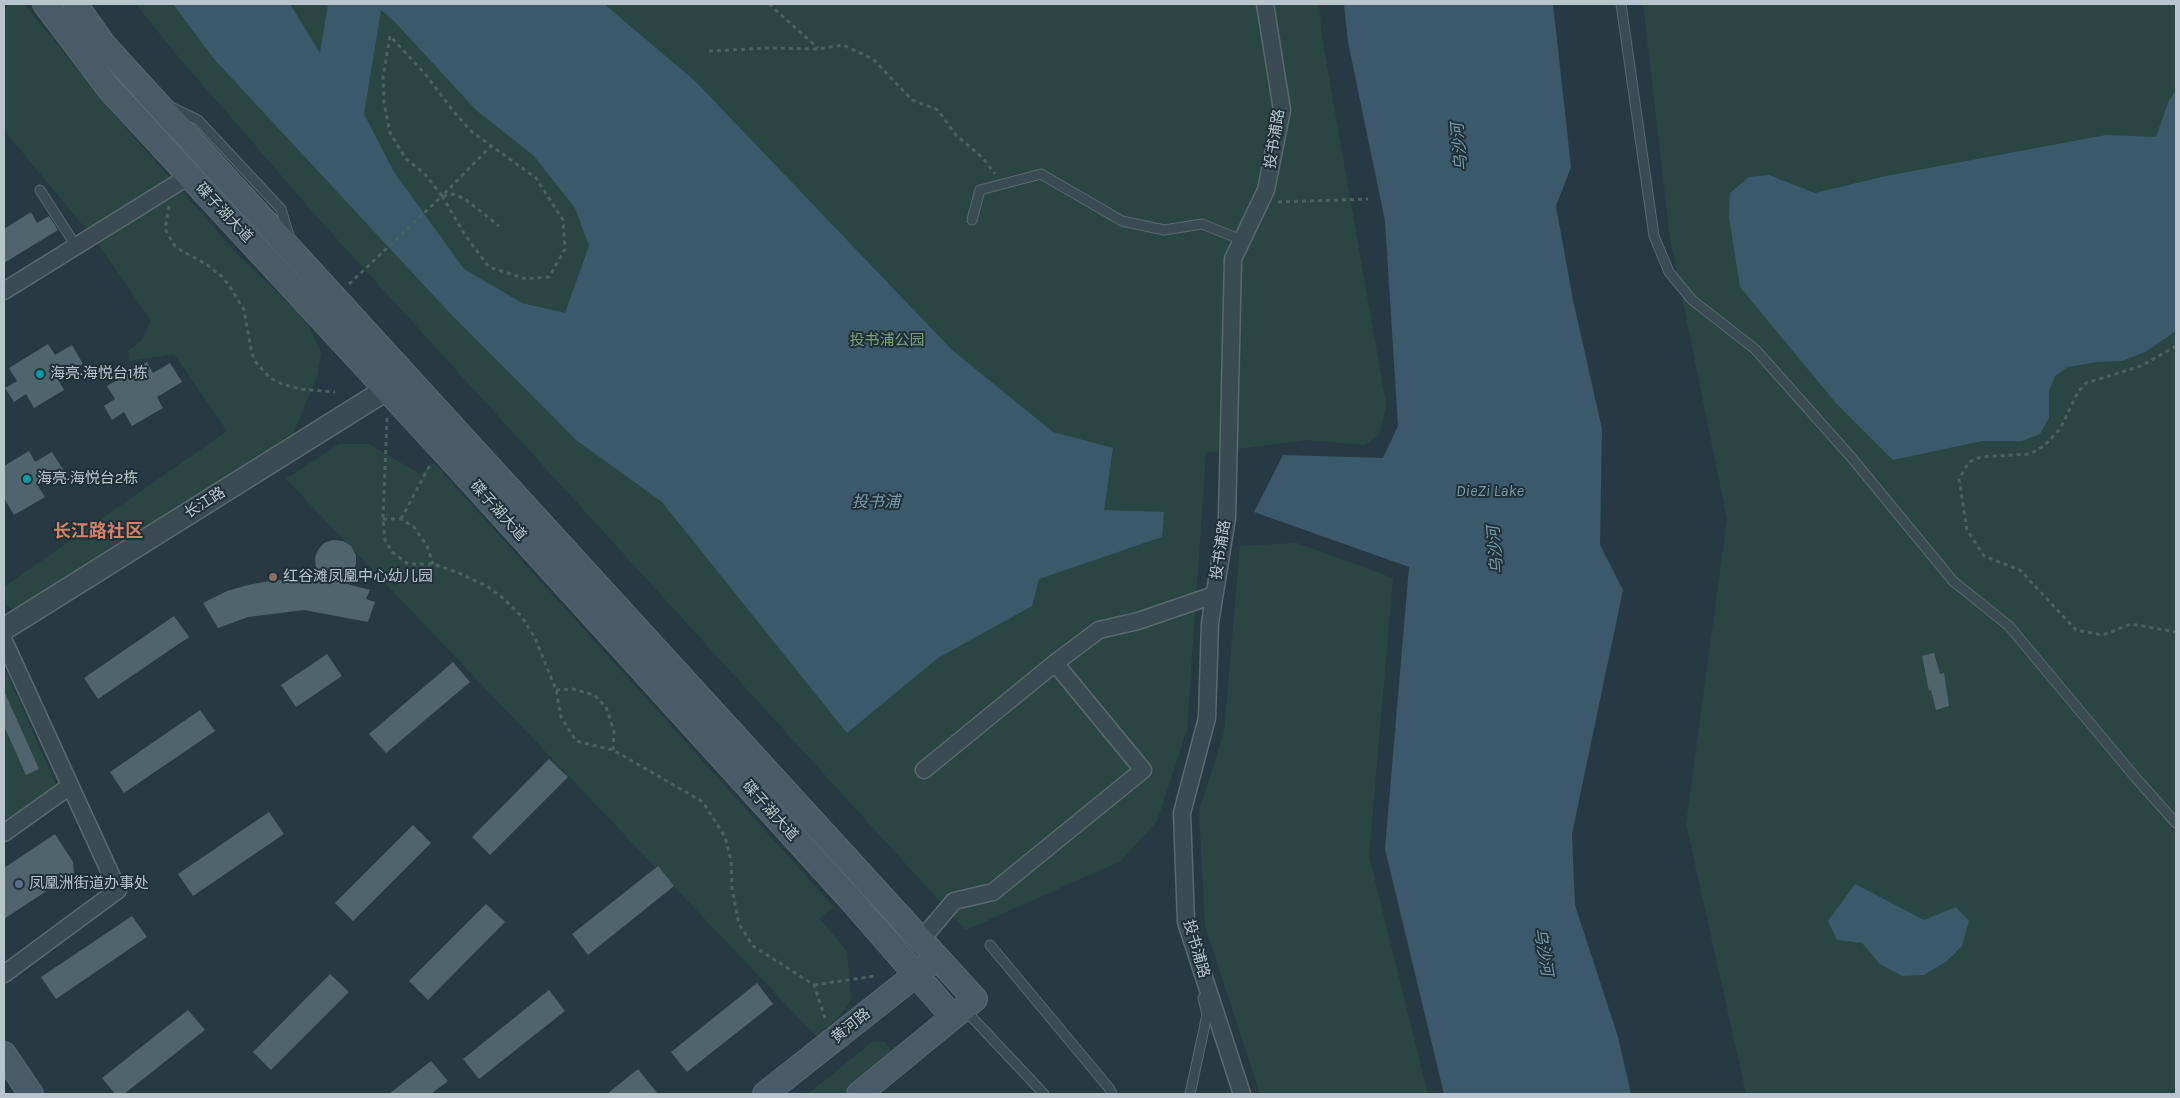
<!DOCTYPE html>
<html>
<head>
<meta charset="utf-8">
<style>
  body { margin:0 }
  #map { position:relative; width:2180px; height:1098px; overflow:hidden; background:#273a43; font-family:Karla,sans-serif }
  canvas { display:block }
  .frame { position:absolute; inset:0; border:5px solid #b9c5cd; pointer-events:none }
</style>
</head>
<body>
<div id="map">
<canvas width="2180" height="1098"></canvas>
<div class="frame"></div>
</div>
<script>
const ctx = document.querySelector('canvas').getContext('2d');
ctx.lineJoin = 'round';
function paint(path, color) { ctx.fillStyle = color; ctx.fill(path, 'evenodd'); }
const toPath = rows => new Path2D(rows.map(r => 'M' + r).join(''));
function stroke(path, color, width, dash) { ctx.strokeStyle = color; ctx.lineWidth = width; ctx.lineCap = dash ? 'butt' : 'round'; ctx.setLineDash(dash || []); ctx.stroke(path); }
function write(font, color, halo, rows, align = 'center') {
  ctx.font = font + ' Karla,"Noto Sans SC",sans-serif'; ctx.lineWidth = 4; ctx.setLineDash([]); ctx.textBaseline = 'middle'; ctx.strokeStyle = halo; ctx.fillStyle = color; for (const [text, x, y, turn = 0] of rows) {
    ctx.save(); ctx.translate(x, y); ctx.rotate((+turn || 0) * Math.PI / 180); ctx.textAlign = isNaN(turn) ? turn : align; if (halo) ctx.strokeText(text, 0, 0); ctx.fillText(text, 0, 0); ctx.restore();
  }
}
paint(toPath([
  [4,4,24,4,125,127,241,258,306,320,321,353,317,377,293,433,16,612,4,603,4,587,227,431,174,354,129,361,128,351,142,340,151,321,99,245,4,130],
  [136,4,1319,4,1322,37,1386,404,1380,434,1365,445,1308,440,1206,453,1187,730,1157,821,1121,861,966,930,326,227,170,47],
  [1643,4,2176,4,2176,1094,1746,1094,1686,824,1727,519,1670,238],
  [339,444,369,444,420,474,434,463,834,907,819,918,847,951,851,1001,836,1020,816,1036,286,479],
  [1297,543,1393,578,1369,856,1428,1094,1260,1094,1205,926,1199,811,1224,732,1240,546],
  [4,667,57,787,4,824,5,796],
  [884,1041,893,1053,849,1094,808,1094,872,1042]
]), '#2a4642');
paint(toPath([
  [173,4,290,4,320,53,328,4,604,4,695,81,952,350,1053,432,1113,448,1104,510,1164,512,1162,537,1039,579,1032,606,938,658,847,733,662,502,576,440,446,309,214,59],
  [381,10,394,21,476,110,534,156,575,208,589,246,565,313,522,303,464,269,394,172,364,114],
  [1344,4,1553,4,1571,167,1556,206,1573,300,1602,429,1600,545,1623,590,1572,834,1575,905,1618,1037,1631,1094,1444,1094,1385,849,1409,567,1254,512,1283,455,1383,458,1398,426,1385,221,1348,42],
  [2176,91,2176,331,2145,352,2122,361,2097,362,2068,367,2055,376,2049,391,2049,418,2040,434,2022,441,1982,441,1893,460,1835,402,1740,287,1729,217,1730,193,1749,177,1769,175,1815,193,1886,176,2106,135,2156,137,2169,100],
  [1855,884,1924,920,1956,907,1969,921,1962,946,1947,961,1924,975,1902,976,1880,964,1862,943,1837,940,1828,921]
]), '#3b596a');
paint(toPath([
  [31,212,37,223,49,216,58,230,4,263,4,229],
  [48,344,55,355,72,345,83,364,58,379,64,390,34,408,26,394,14,402,5,388,17,381,9,368],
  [147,362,153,373,170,363,182,382,157,397,163,408,132,426,124,412,112,420,104,406,115,399,107,386],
  [29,451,35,462,52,452,64,471,38,486,45,497,14,515,4,498,4,466],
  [333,540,343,541,351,546,356,555,356,564,347,584,370,590,366,599,375,602,368,622,304,610,248,617,218,628,203,603,227,591,248,585,275,580,317,580,315,558,318,550,324,543],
  [174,616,189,637,98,699,84,678],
  [1934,653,1940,674,1944,673,1949,706,1936,710,1931,690,1929,691,1922,656],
  [327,654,342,676,296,707,281,685],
  [453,662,470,682,386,753,369,734],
  [4,691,39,769,26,775,4,726],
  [200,710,215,731,124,793,110,772],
  [549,759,568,777,490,855,472,837],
  [269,812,284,834,193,896,178,874],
  [413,825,431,843,353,921,335,903],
  [55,834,73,862,74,873,4,919,4,868],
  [658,866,674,886,588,955,572,934],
  [486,904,505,922,428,1000,409,981],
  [132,916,147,937,56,999,41,977],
  [330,974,349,992,271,1070,253,1052],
  [757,983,773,1004,687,1072,671,1052],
  [549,990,565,1011,479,1079,463,1059],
  [188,1010,205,1030,124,1094,115,1094,102,1078],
  [431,1061,448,1081,431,1094,389,1094],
  [638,1069,658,1094,607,1094]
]), '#50646e');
const service = toPath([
  [1621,4,1654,236,1669,272,1692,300,1755,349,1851,457,1953,581,2009,626,2135,777,2176,823],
  [171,107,198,120,281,209,290,239],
  [40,190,76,246],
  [972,220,980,190,1041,174,1122,221,1164,230,1202,224,1242,240],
  [990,945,1109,1088,1112,1094],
  [964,1009,1044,1094],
  [1190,1094,1207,1015,1203,998]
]);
const minor = toPath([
  [4,291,189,176],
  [4,641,118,890,4,974],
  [924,770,1055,663,1099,630,1138,621,1214,595],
  [4,833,70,786],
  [921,940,954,901,993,892,1143,770,1055,663],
  [1242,1094,1186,922,1182,813,1207,718,1210,623,1227,518,1233,259,1266,190,1282,110,1265,4]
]);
const tertiary = toPath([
  [4,629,400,381]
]);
const secondary = toPath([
  [45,4,110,90,448,456,852,901,953,1017],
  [75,4,104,45,975,999,859,1094],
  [4,1054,31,1094],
  [765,1094,928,965]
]);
stroke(service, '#5a6870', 11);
stroke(minor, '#5a6870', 19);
stroke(tertiary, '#5a6870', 24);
stroke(secondary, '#5a6870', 26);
stroke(toPath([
  [769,4,818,48],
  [709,51,770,48,818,49,843,45,873,59,912,100,938,110,956,135,983,158,995,174],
  [443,196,453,194,465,199,499,226],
  [1278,202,1368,199],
  [169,206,165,229,175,246,182,251,206,264,221,276,229,285,244,310,251,349,254,360,261,368,270,378,282,384,300,389,335,392],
  [349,284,442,196,465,235,489,267,526,279,549,277,565,249,563,220,536,178,472,132,454,112,426,75,390,36,383,77,384,103,390,133,406,159,424,173,442,196,491,146],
  [2176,346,2141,366,2086,383,2078,392,2060,429,2044,446,2030,454,1981,457,1969,462,1959,479,1967,530,1984,556,2020,570,2076,630,2103,635,2131,624,2176,632],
  [387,418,383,519,385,540,392,552,408,564,433,564,456,572,487,586,504,599,522,617,535,638,556,690,561,717,576,741,613,750,703,802,725,837,731,860,732,888,739,924,753,946,814,985,826,1021],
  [383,519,401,519,414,527,427,546,433,564],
  [401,519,430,465],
  [556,690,573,689,594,695,606,707,614,731,613,750],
  [814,985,875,976]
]), '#49625f', 3, [4, 4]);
stroke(service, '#3b4b53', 9);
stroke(minor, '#3b4b53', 16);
stroke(tertiary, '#3b4b53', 21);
stroke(secondary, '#495b66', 24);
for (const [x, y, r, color] of [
  [40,374,5,"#0f9aa8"],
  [27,479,5,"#0f9aa8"],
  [273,577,5,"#8d6e63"],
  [19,884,5,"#5c6f8a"]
]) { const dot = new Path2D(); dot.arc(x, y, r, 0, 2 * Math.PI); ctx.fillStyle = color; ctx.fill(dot); stroke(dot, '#203038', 2); }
write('15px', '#b9c5cd', '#203038', [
  ["投书浦路",1275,139,-81],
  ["碟子湖大道",224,213,47],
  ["长江路",205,503,-32],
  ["碟子湖大道",498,511,48],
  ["投书浦路",1221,550,-81],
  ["碟子湖大道",770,811,48],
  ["投书浦路",1196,949,74],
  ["黄河路",851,1026,-39]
]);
write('15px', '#77a377', '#203038', [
  ["投书浦公园",887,341]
]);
write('15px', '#b9c5cd', '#203038', [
  ["海亮·海悦台1栋",50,374],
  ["海亮·海悦台2栋",37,479],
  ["红谷滩凤凰中心幼儿园",283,577],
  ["凤凰洲街道办事处",29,884]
], 'left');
write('italic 16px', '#799daf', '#203038', [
  ["乌沙河",1460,147,-95],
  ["DieZi Lake",1490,491],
  ["投书浦",876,502],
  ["乌沙河",1496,550,-95],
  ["乌沙河",1543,952,81]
]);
write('bold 18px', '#d78069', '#203038', [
  ["长江路社区",98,532]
]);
</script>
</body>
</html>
